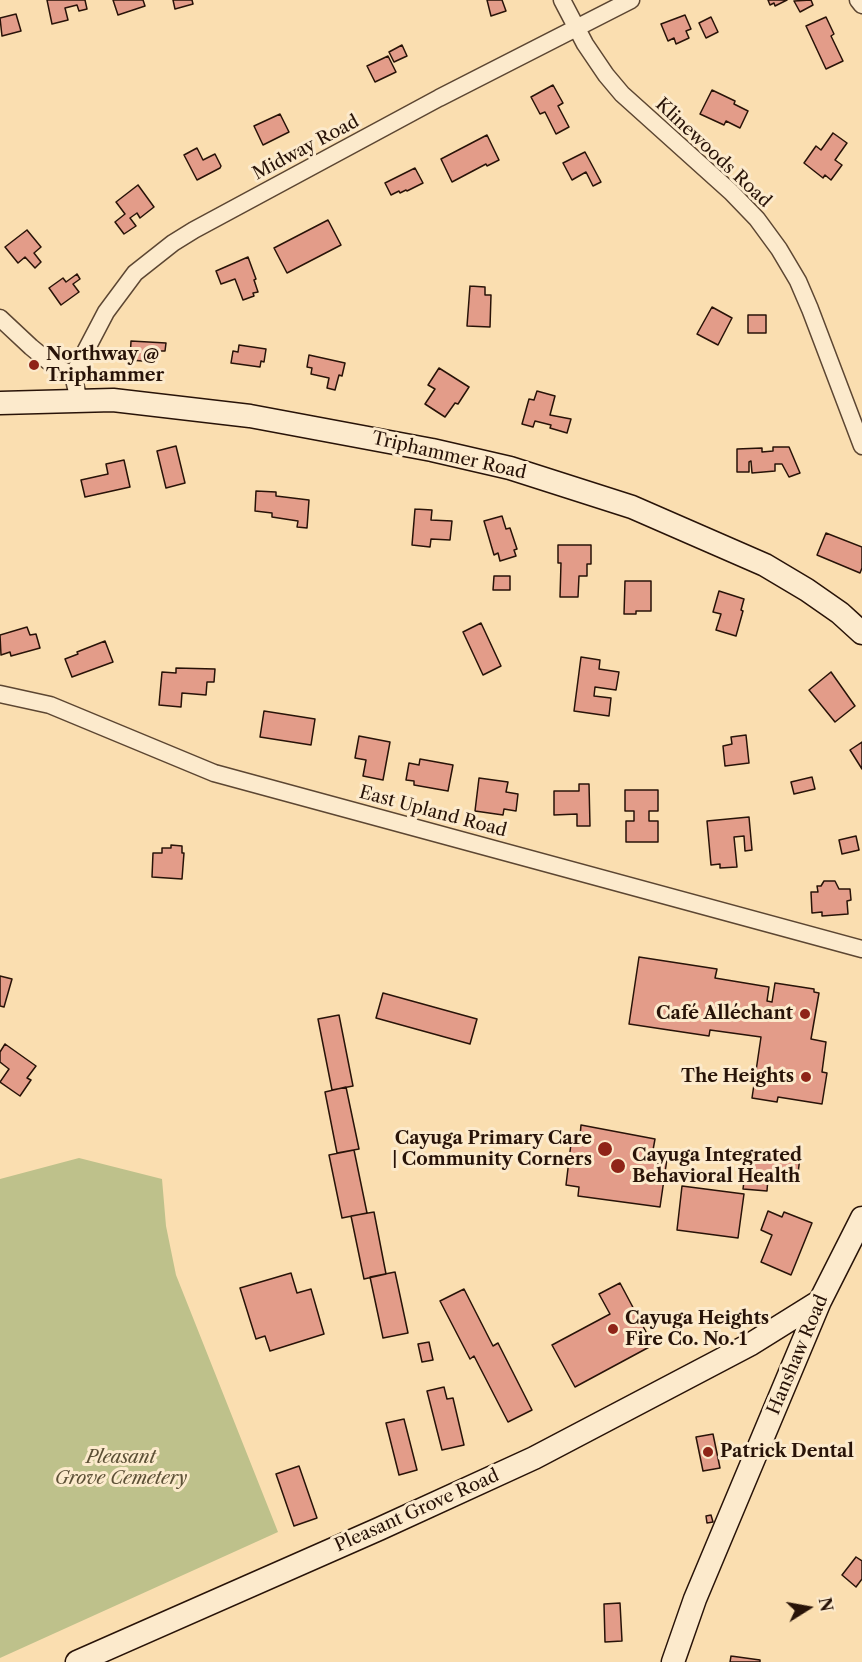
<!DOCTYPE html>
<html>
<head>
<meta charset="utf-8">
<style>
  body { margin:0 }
  #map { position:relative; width:862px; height:1662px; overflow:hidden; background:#fadeb0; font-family:"Libre Caslon Text",serif }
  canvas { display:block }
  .north { position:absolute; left:778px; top:1578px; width:60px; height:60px; -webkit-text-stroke:4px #fceacc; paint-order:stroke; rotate:79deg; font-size:16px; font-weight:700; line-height:24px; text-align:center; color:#281308 }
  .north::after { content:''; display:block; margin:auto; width:21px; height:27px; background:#281308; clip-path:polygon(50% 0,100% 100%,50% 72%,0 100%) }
</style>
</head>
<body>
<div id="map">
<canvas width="862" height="1662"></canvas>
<div class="north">N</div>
</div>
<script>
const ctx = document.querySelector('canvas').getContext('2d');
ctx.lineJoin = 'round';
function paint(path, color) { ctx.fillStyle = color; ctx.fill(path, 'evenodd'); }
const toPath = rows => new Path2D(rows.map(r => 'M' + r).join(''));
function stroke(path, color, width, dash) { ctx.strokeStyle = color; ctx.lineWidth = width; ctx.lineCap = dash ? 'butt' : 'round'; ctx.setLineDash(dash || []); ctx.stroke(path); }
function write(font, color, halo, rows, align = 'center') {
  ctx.font = font + ' "Libre Caslon Text",serif'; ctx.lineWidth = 6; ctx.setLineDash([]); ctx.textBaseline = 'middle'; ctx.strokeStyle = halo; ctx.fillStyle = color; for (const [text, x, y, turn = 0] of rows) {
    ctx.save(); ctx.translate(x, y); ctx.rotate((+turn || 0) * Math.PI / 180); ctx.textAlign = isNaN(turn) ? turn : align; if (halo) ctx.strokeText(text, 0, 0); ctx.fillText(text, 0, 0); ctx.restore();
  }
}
paint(toPath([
  [79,1158,162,1179,166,1226,176,1275,278,1532,0,1658,0,1179]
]), '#bec18b');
const building = toPath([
  [47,0,85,0,87,9,79,11,77,5,65,8,68,20,52,24,47,0],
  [113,0,143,0,145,6,118,15,113,0],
  [173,0,192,0,193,4,175,9,173,0],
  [487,0,502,0,506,11,491,16,487,0],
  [768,0,787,0,775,6,774,3,770,5,768,0],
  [811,0,813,5,800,12,794,1,811,0],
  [16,14,21,31,2,36,0,18,16,14],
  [685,15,691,29,686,31,689,38,676,44,674,38,668,41,661,24,685,15],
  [711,17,718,32,706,38,699,23,711,17],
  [826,17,834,34,831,36,843,61,826,69,806,26,826,17],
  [402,45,407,56,394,62,389,52,402,45],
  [388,56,396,72,375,82,367,66,388,56],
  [553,85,563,103,558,106,569,127,556,134,545,112,540,114,531,97,553,85],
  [712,90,735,101,734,104,748,111,740,128,726,121,724,125,700,114,712,90],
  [280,114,289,132,263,145,254,126,280,114],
  [833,133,847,143,835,160,842,165,831,180,825,175,823,178,804,163,816,146,821,150,833,133],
  [487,135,499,160,487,166,486,164,452,182,441,159,487,135],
  [197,148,203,160,215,154,221,166,220,168,197,180,184,155,197,148],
  [585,152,601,182,593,186,586,172,572,180,563,163,585,152],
  [415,168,423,183,407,191,406,190,400,193,399,191,391,195,385,183,415,168],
  [138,185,154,207,140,218,137,213,130,218,136,226,124,234,115,222,125,214,116,202,138,185],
  [328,220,341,245,287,273,274,248,328,220],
  [27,230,41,247,34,253,41,262,35,268,25,257,18,263,5,247,27,230],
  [248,257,256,279,254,280,258,292,253,293,254,296,243,300,235,279,221,284,216,271,248,257],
  [77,274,80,279,73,284,79,292,61,305,49,288,63,278,66,282,77,274],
  [470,286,485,287,485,295,491,295,490,327,467,326,470,286],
  [712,307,732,318,718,345,697,334,712,307],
  [748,315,766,315,766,333,748,333,748,315],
  [131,341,166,343,165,351,156,351,155,362,130,360,131,341],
  [239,345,266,349,264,362,261,361,260,367,231,363,233,351,238,352,239,345],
  [309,355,345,363,342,376,339,375,335,390,327,388,329,378,311,374,312,368,307,367,309,355],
  [439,368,469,387,458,404,455,403,445,417,425,404,435,389,428,385,439,368],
  [537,391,555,396,550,415,571,419,567,433,550,428,551,425,535,421,533,427,522,424,529,399,534,400,537,391],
  [176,446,185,483,166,488,157,451,176,446],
  [773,447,789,447,800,473,789,477,782,464,775,464,775,471,752,473,751,461,749,462,749,472,737,472,737,449,762,448,762,452,773,451,773,447],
  [124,460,130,487,85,497,81,480,108,474,106,464,124,460],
  [256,491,276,492,276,496,309,500,307,528,297,527,298,521,272,517,272,513,255,511,256,491],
  [415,509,432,510,431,520,452,521,450,540,431,539,430,547,412,545,415,509],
  [502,516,506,529,510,528,517,549,514,550,516,556,500,561,498,553,494,555,484,521,502,516],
  [826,533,862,547,862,568,860,573,817,555,826,533],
  [558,545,591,545,591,564,587,564,587,576,579,576,578,597,560,597,561,563,558,563,558,545],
  [494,576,510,576,510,590,493,590,494,576],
  [625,581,651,581,651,611,636,611,636,614,624,614,625,581],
  [719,591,744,599,741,610,743,611,736,636,716,630,721,614,713,612,719,591],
  [481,623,501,666,483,675,463,632,481,623],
  [27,627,30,635,36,634,40,648,11,656,10,652,1,655,0,635,27,627],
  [105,641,113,662,72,677,65,659,78,654,77,652,105,641],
  [581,657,600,660,599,669,619,672,616,690,595,687,594,696,611,698,609,716,574,711,581,657],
  [176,668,215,669,214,682,207,682,206,695,182,693,181,707,159,705,162,672,176,673,176,668],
  [831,672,855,706,835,722,809,690,831,672],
  [264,711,315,719,311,745,260,737,264,711],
  [746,735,749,763,725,766,723,746,732,744,731,737,746,735],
  [359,736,390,742,383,780,363,776,366,760,355,758,359,736],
  [862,742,862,769,850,750,862,742],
  [420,759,453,765,448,791,414,785,414,781,406,780,409,763,419,765,420,759],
  [812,777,815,789,794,794,791,782,812,777],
  [479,778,508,782,506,792,518,794,516,811,504,809,503,815,475,811,479,778],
  [579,784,589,784,590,826,577,826,577,814,554,815,554,791,579,791,579,784],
  [625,790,658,790,658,811,649,811,649,821,658,821,658,842,626,842,626,821,634,821,634,811,625,811,625,790],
  [749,817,752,850,745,851,744,836,734,837,737,867,720,868,720,864,711,865,707,821,749,817],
  [856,836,859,850,842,854,839,840,856,836],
  [171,845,182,846,182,853,184,853,182,879,152,877,153,853,162,853,162,848,171,848,171,845],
  [824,881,835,881,839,889,850,889,851,900,847,901,848,914,822,916,822,912,812,913,811,892,818,892,817,886,821,886,824,881],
  [639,957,717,969,715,978,769,987,767,1001,772,1002,775,983,814,989,814,992,819,993,811,1039,826,1042,822,1072,827,1073,822,1104,778,1097,777,1102,752,1098,761,1037,710,1030,709,1036,629,1024,639,957],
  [0,976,12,979,4,1007,0,1006,0,976],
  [383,993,477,1019,470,1044,376,1018,383,993],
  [339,1015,353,1086,332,1090,318,1019,339,1015],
  [5,1044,36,1066,27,1078,31,1080,20,1096,0,1082,9,1069,0,1062,0,1052,5,1044],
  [346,1087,359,1149,337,1153,325,1092,346,1087],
  [581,1125,655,1139,653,1150,668,1152,660,1207,578,1196,579,1187,566,1185,572,1135,580,1136,581,1125],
  [354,1150,367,1213,342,1218,329,1155,354,1150],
  [755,1152,800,1157,797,1182,768,1178,767,1191,743,1189,745,1174,752,1175,755,1152],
  [682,1186,744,1194,738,1238,677,1230,682,1186],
  [768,1211,782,1217,784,1212,812,1223,791,1275,761,1262,772,1235,761,1230,768,1211],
  [374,1212,386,1274,364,1279,351,1216,374,1212],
  [395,1272,408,1333,383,1338,370,1277,395,1272],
  [291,1273,297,1293,311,1289,324,1334,270,1351,265,1336,256,1339,240,1288,291,1273],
  [620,1283,653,1345,575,1387,552,1345,610,1314,599,1294,620,1283],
  [464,1289,493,1346,498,1343,532,1410,508,1422,474,1356,470,1359,440,1301,464,1289],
  [429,1342,433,1360,422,1362,418,1344,429,1342],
  [444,1387,447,1399,453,1398,464,1445,442,1450,427,1391,444,1387],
  [404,1419,417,1470,399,1475,386,1423,404,1419],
  [713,1434,720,1468,703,1471,696,1437,713,1434],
  [299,1466,317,1518,294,1526,276,1474,299,1466],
  [711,1515,713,1522,707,1523,706,1516,711,1515],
  [856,1557,862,1561,862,1579,856,1587,842,1575,856,1557],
  [620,1603,622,1641,605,1642,604,1604,620,1603],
  [731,1656,760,1660,760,1662,730,1662,731,1656]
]);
paint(building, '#e39c89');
stroke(building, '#281308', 1.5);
const street = toPath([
  [562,0,585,44,606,75,622,94,731,192,757,219,779,249,798,281,810,309,862,446],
  [858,0,862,5],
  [0,318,31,347,54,366,73,375],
  [79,401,73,375,106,312,135,273,173,243,194,230,439,98,631,0],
  [0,694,50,705,214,773,862,949]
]);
const secondary = toPath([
  [0,403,113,400,250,416,432,450,510,468,632,507,765,565,807,590,840,613,862,633],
  [77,1662,379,1529,534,1458,751,1344,820,1301],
  [673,1662,695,1599,820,1301,862,1218]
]);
stroke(street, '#5c4632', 19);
stroke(secondary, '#281308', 25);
stroke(street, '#fceacc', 16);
stroke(secondary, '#fceacc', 22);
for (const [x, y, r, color] of [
  [34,365,6,"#8f2418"],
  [805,1014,6,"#8f2418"],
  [806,1077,6,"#8f2418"],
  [605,1149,8,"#8f2418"],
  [618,1166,8,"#8f2418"],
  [613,1329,6,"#8f2418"],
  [708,1452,6,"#8f2418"]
]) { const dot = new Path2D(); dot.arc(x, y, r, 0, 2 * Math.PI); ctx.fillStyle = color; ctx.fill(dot); stroke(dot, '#fceacc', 2); }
write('18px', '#281308', '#fceacc', [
  ["Midway Road",306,148,-28],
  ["Klinewoods Road",713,153,43],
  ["Triphammer Road",449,456,13],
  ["East Upland Road",433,812,15],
  ["Hanshaw Road",798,1355,-67],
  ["Pleasant Grove Road",417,1511,-24]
]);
write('bold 18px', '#281308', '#fceacc', [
  ["Northway @",46,355],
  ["Triphammer",46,376],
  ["Café Alléchant",793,1014,"right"],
  ["The Heights",794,1077,"right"],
  ["Cayuga Primary Care",592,1139,"right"],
  ["| Community Corners",592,1160,"right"],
  ["Cayuga Integrated",632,1156],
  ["Behavioral Health",632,1177],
  ["Cayuga Heights",625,1319],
  ["Fire Co. No. 1",625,1340],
  ["Patrick Dental",720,1452]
], 'left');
write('italic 18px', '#5c5036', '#fceacc', [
  ["Pleasant",121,1458],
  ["Grove Cemetery",121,1479]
]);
</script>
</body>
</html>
